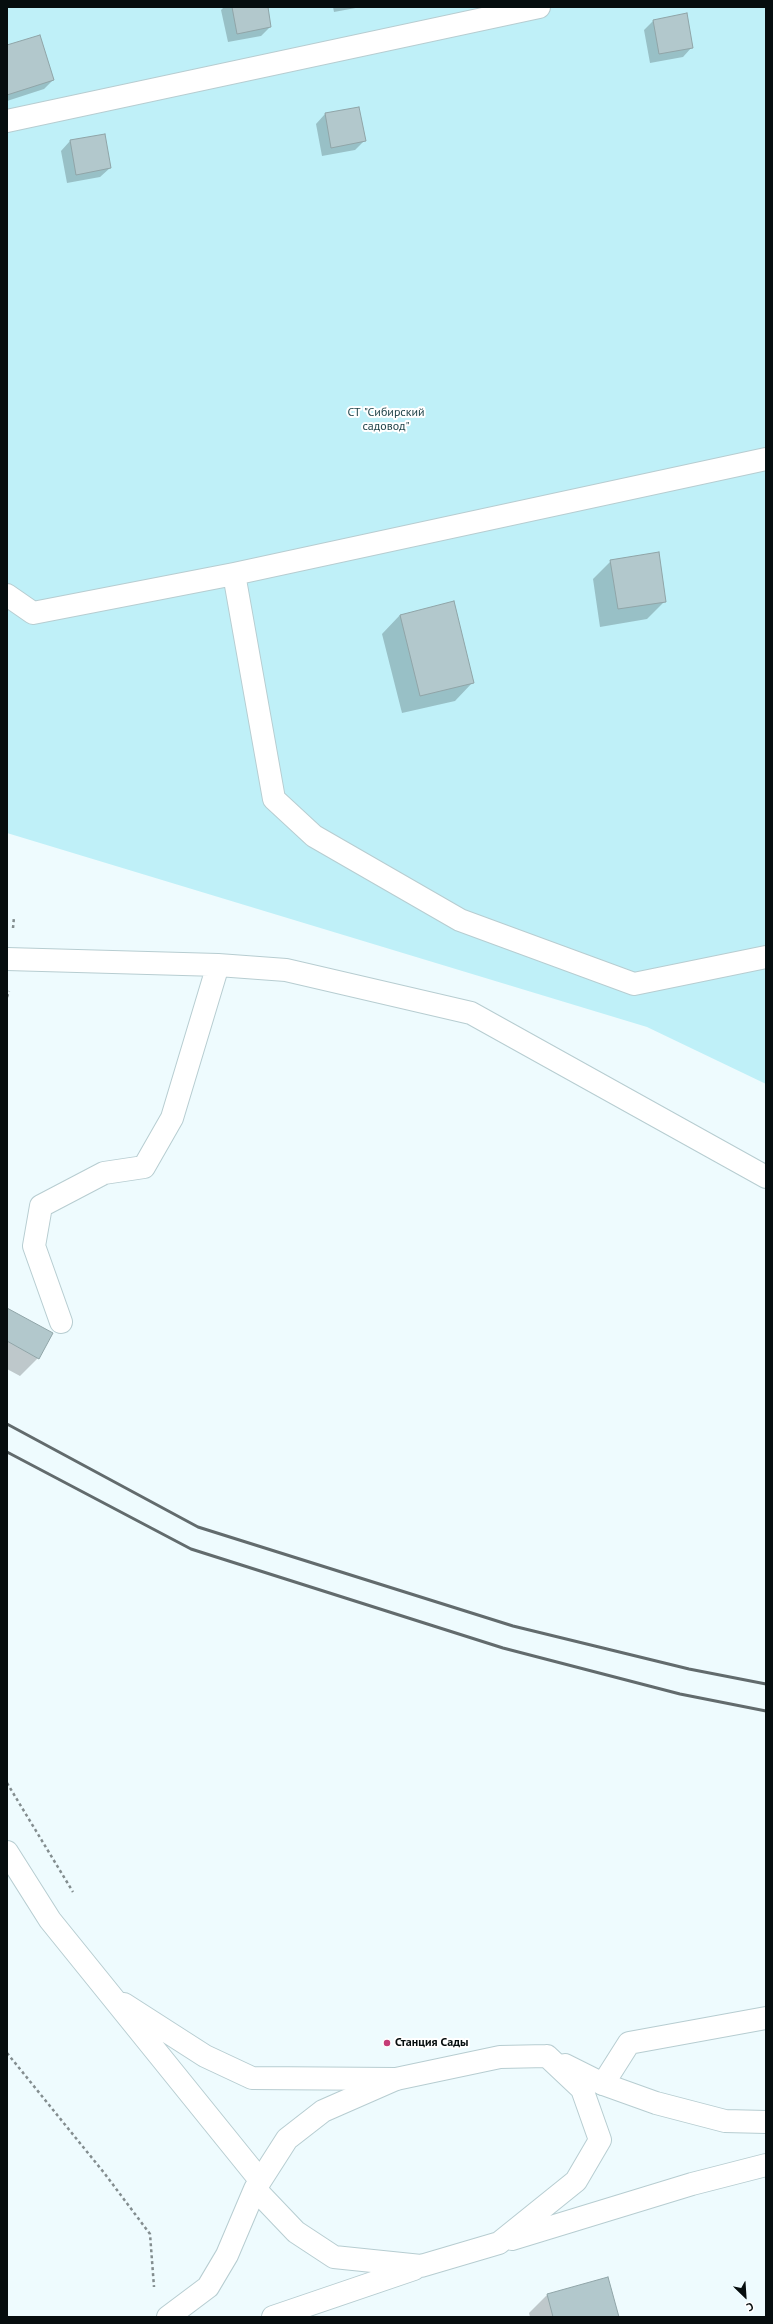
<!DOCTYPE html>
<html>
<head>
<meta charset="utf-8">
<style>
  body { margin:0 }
  #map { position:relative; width:773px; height:2324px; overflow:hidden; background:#eefbfe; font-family:"PT Sans",sans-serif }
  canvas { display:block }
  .frame { position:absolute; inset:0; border:8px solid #060d0e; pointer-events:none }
  .north { position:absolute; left:725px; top:2276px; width:40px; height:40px; -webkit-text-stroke:3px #fff; paint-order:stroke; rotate:155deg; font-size:11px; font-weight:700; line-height:16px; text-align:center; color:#060d0e }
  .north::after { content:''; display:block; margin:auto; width:14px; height:18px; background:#060d0e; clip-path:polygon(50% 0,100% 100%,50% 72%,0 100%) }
</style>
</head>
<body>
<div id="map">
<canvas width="773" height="2324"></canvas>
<div class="frame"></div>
<div class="north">С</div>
</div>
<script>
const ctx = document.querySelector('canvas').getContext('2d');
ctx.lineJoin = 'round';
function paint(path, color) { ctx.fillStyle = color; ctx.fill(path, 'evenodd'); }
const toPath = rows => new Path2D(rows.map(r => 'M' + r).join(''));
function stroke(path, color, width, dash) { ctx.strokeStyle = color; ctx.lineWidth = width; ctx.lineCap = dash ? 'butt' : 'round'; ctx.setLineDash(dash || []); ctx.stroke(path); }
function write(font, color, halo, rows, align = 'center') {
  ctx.font = font + ' "PT Sans",sans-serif'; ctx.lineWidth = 4; ctx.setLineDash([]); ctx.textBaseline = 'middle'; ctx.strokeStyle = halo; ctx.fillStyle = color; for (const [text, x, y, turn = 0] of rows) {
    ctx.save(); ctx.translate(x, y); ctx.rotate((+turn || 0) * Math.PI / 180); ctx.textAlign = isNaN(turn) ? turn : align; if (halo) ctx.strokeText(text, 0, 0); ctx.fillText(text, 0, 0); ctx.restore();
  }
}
paint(toPath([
  [7,7,766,7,766,1084,647,1027,7,833]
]), '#bff0f8');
paint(toPath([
  [224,7,267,7,270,27,261,36,228,42,221,10],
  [333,7,361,7,334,12],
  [686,15,692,47,683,57,650,63,644,30,653,21],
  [7,46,53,80,44,89,7,101],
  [358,108,364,141,355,150,322,156,316,124,325,114],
  [104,135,110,168,100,177,67,183,61,151,70,141],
  [611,561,665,601,647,619,600,627,593,579],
  [400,615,473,682,455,701,402,713,382,634],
  [7,1309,38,1358,20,1376,7,1369],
  [547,2295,618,2317,530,2317,529,2313]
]), '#0003');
const building = toPath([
  [232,7,268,7,271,27,237,34,232,7],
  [687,13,693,48,659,54,653,20,687,13],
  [40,35,54,80,7,95,7,45,40,35],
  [359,107,366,141,331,148,325,113,359,107],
  [105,134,111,168,76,175,70,140,105,134],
  [659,552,666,602,618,609,610,560,659,552],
  [454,601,474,683,420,696,400,615,454,601],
  [7,1308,53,1333,39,1359,7,1341,7,1308],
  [608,2277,619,2317,553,2317,547,2294,608,2277]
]);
paint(building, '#b2c8cc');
stroke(building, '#90a5a8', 1);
const minor = toPath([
  [7,121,539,7],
  [234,574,274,799,314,836,460,920,634,984,766,957],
  [7,595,33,613,234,574,766,459],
  [7,959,218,965,286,970,471,1013,766,1177],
  [61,1322,34,1246,41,1206,104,1173,144,1167,172,1118,218,965],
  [7,1852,50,1920,260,2180],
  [124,2004,205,2056,252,2078,396,2079],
  [603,2084,629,2043,766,2018]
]);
const highway = toPath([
  [547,2056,582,2089,600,2140,576,2181,499,2243,421,2266,334,2257,296,2232,255,2189,287,2139,323,2111,396,2079,500,2057,547,2056],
  [565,2065,603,2084,656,2103,725,2121,766,2122],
  [512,2239,692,2184,766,2165],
  [168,2317,208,2287,227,2255,255,2189],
  [273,2317,414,2269]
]);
stroke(minor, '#b7cdd1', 24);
stroke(highway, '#b7cdd1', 24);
stroke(toPath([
  [13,928,14,917],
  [7,997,9,991],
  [7,1783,73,1892],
  [7,2053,105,2174,150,2234,154,2287]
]), '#838d8f', 2.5, [3, 3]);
stroke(minor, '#fff', 22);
stroke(highway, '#fff', 22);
stroke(toPath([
  [7,1424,198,1527,513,1626,689,1669,766,1684],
  [7,1452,191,1549,503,1648,680,1694,766,1711]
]), '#626b6d', 3);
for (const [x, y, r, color] of [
  [387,2043,4,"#c53c77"]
]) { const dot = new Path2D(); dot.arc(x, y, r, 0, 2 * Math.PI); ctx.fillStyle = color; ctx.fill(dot); stroke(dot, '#fff', 1.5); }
write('12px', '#1a3e44', '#fff', [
  ["СТ \"Сибирский",386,413],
  ["садовод\"",386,427]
]);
write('bold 12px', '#060d0e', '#fff', [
  ["Станция Сады",395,2043]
], 'left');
</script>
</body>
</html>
